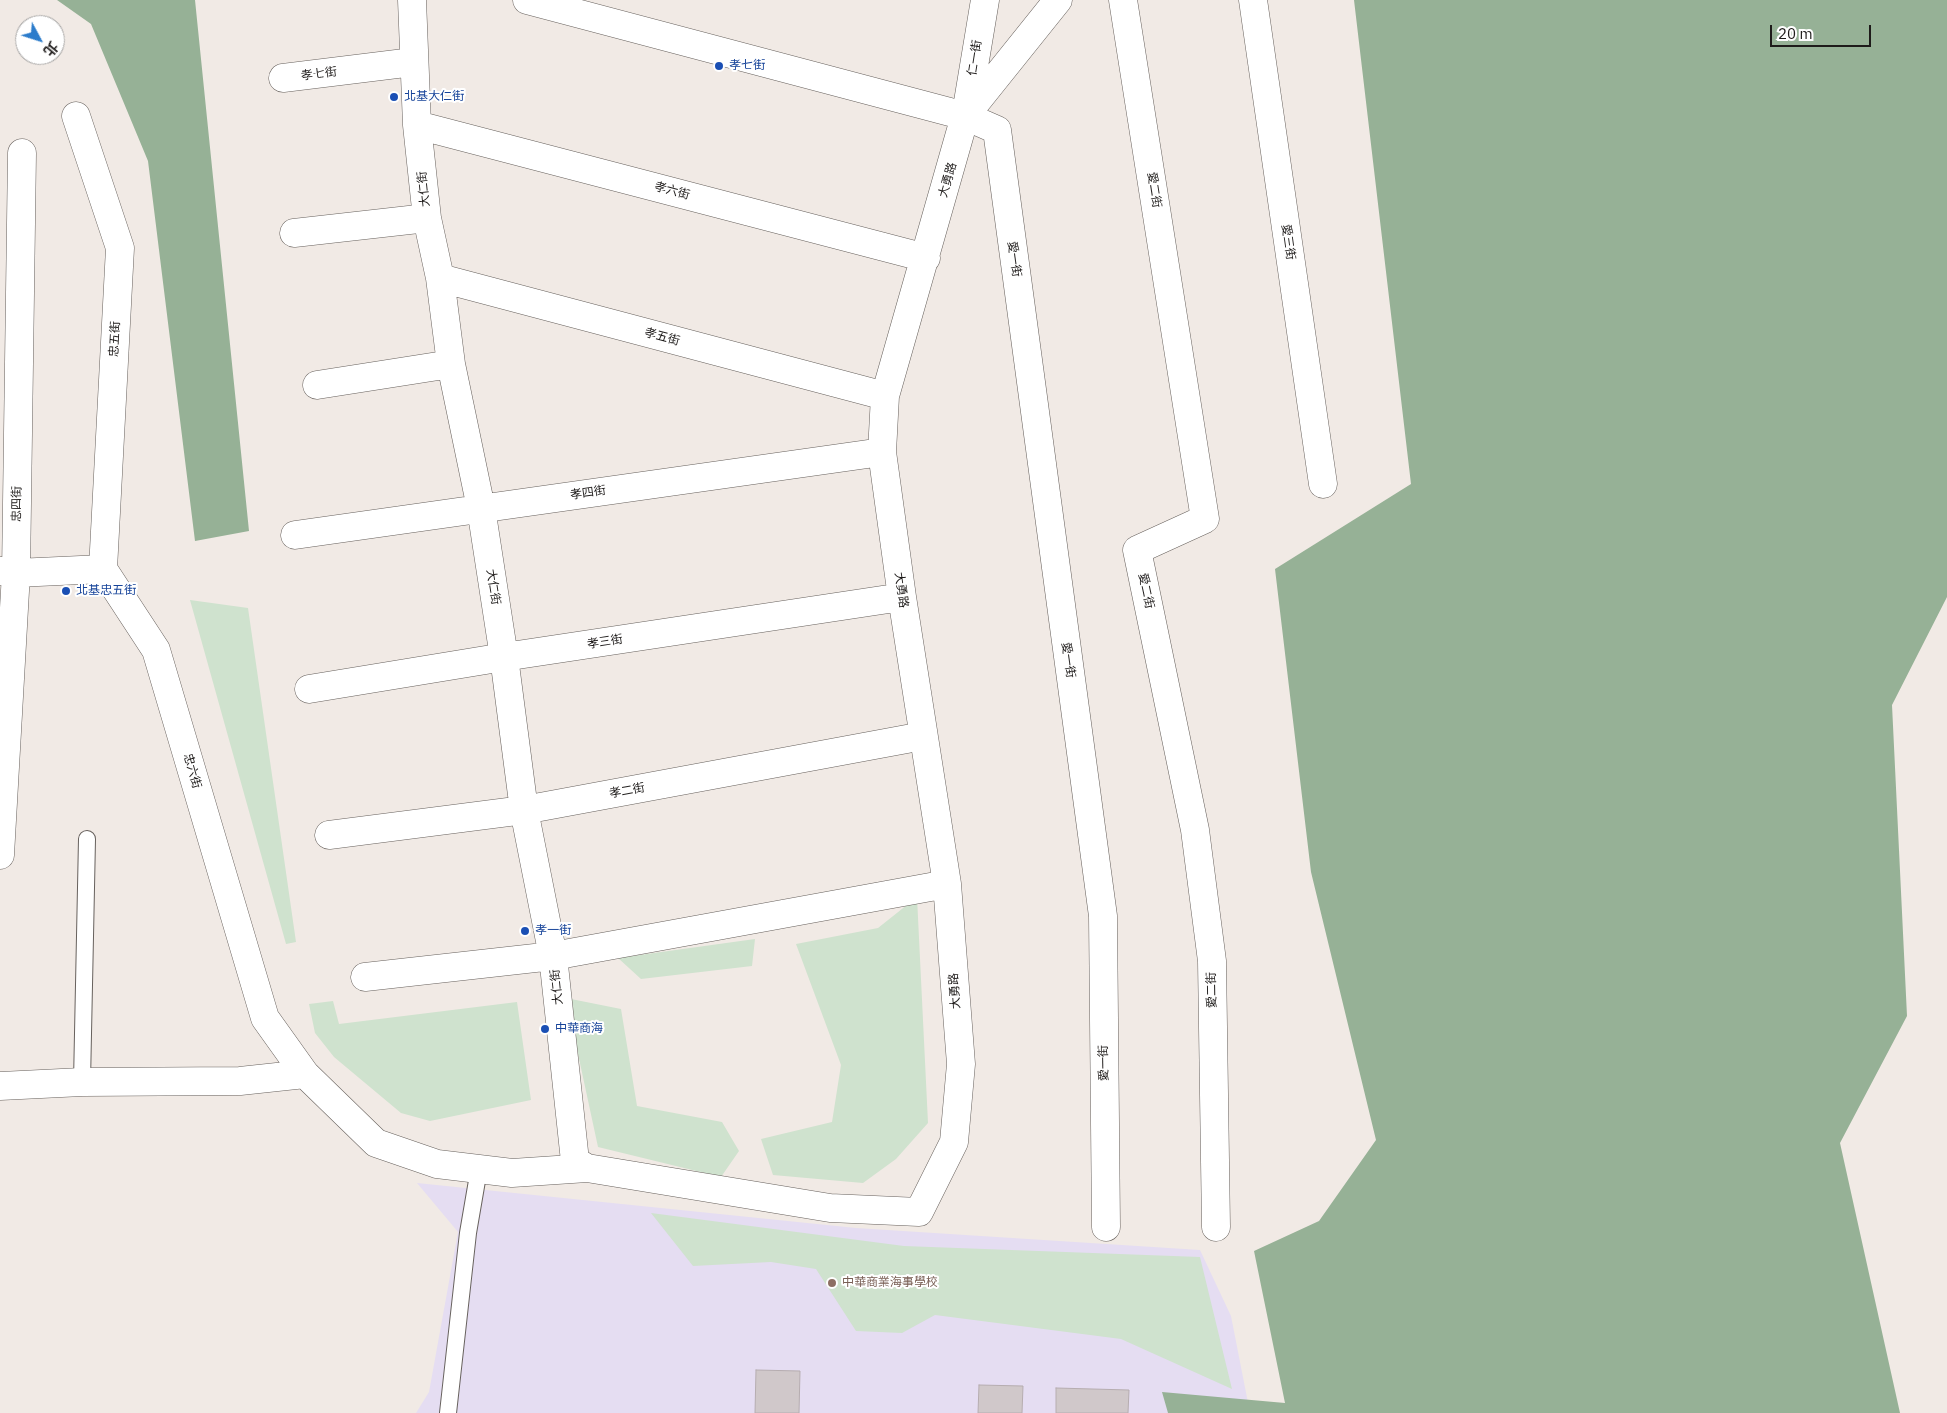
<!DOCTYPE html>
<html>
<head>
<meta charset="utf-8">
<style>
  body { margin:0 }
  #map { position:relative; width:1947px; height:1413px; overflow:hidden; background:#f1eae5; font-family:"IBM Plex Sans","Noto Sans TC",sans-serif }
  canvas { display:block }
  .north { position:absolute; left:15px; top:15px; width:50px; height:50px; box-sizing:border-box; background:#fff; border:1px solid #a5a4a3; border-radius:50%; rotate:130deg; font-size:14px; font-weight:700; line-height:20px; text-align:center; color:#1e1b1a }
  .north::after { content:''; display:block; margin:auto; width:18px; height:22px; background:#2c7ccb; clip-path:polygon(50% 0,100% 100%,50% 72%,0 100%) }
  .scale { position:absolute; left:1770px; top:25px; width:101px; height:22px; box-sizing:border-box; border:2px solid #1e1b1a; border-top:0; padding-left:6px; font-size:15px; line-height:18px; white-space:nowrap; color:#1e1b1a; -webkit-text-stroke:4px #fff; paint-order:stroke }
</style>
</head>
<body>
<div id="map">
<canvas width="1947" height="1413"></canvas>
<div class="north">北</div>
<div class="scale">20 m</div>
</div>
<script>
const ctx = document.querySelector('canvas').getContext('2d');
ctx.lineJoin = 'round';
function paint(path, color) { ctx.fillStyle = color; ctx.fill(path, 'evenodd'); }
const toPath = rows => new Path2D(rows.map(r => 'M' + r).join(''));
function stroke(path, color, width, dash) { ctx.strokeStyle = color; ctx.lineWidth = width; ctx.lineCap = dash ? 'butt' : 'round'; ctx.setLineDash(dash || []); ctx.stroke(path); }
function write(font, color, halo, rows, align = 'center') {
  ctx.font = font + ' "IBM Plex Sans","Noto Sans TC",sans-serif'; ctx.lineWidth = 4; ctx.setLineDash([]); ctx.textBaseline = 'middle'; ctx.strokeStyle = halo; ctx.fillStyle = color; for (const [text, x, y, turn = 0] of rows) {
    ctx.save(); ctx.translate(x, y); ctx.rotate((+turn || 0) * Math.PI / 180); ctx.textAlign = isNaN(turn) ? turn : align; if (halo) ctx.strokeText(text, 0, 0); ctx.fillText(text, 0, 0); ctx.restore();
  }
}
paint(toPath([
  [417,1183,856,1228,1200,1250,1231,1316,1250,1413,416,1413,429,1392,458,1232]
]), '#e5ddf2');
paint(toPath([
  [190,600,248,608,296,942,286,944],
  [917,897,928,1123,896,1159,863,1183,773,1175,761,1139,832,1122,841,1065,796,944,878,928],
  [755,939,752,966,641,979,618,958],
  [566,998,621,1009,637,1106,722,1122,739,1151,721,1177,598,1147],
  [333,1001,339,1024,517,1002,531,1100,430,1121,401,1113,334,1057,315,1033,309,1004],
  [651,1213,904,1246,1200,1257,1232,1389,1121,1339,935,1315,902,1333,856,1331,816,1269,771,1262,693,1266]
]), '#cfe2ce');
paint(toPath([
  [57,0,195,0,249,531,195,541,148,161,91,24],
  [1354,0,1947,0,1947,597,1892,705,1907,1016,1840,1143,1900,1413,1168,1413,1162,1392,1285,1403,1254,1251,1319,1221,1376,1140,1311,872,1275,569,1411,484]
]), '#96b196');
const building = toPath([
  [756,1370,800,1371,799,1413,755,1413,756,1370],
  [979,1385,1023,1386,1022,1413,978,1413,979,1385],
  [1056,1388,1129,1390,1128,1413,1056,1413,1056,1388]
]);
paint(building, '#d0c8ca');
stroke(building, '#b6adb0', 1);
const service = toPath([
  [82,1082,87,839],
  [448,1413,468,1233,479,1169]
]);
const minor = toPath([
  [412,0,417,125,427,218,440,278,451,364,481,508,504,657,524,810,553,956,575,1161,587,1168],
  [527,0,965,116,997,130,1103,916,1106,1227],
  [1123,0,1205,519,1137,550,1195,830,1212,961,1216,1227],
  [1253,0,1323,484],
  [283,78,413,62],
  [966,114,985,0],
  [76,116,120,248,103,569],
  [417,125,926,258],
  [294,233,427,218],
  [440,278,885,396],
  [317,385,451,364],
  [295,535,882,452],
  [0,571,16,573,103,569,156,650,265,1018,305,1074,376,1143,437,1164,512,1173,587,1168,830,1208,919,1212,954,1142,961,1064,947,884,902,597,882,452,885,396,965,116,1058,0],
  [309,689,504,657,902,597],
  [329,835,524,810,923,736],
  [0,855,16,573,22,153],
  [365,977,553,956,947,884],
  [0,1086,82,1082,240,1081,305,1074]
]);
stroke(service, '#67615d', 18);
stroke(minor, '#67615d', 29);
stroke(service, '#fff', 16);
stroke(minor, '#fff', 28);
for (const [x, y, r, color] of [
  [719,66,5,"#1a4fb4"],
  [394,97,5,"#1a4fb4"],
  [66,591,5,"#1a4fb4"],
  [525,931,5,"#1a4fb4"],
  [545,1029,5,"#1a4fb4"],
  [832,1283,5,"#8d6e63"]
]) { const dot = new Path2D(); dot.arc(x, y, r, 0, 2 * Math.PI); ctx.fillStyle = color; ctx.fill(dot); stroke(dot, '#fff', 2); }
write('12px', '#1e1b1a', '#fff', [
  ["仁一街",975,58,-81],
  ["孝七街",319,74,-7],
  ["大勇路",948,180,-74],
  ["大仁街",424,189,-96],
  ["愛二街",1154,190,81],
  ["孝六街",672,191,15],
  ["愛三街",1288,242,82],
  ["愛一街",1014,259,82],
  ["孝五街",662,337,15],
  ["忠五街",115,339,-87],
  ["孝四街",588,493,-8],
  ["忠四街",17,504,-89],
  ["大仁街",493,587,81],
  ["大勇路",901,590,82],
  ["愛二街",1146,591,78],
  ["孝三街",605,642,-9],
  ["愛一街",1068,660,82],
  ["忠六街",192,771,74],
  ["孝二街",627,791,-10],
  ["大仁街",557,987,-96],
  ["愛二街",1212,990,-91],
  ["大勇路",955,991,-94],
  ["愛一街",1104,1063,-91]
]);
write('12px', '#164399', '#fff', [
  ["孝七街",729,66],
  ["北基大仁街",404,97],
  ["北基忠五街",76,591],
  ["孝一街",535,931],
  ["中華商海",555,1029]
], 'left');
write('12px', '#785e54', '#fff', [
  ["中華商業海事學校",842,1283]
], 'left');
</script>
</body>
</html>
